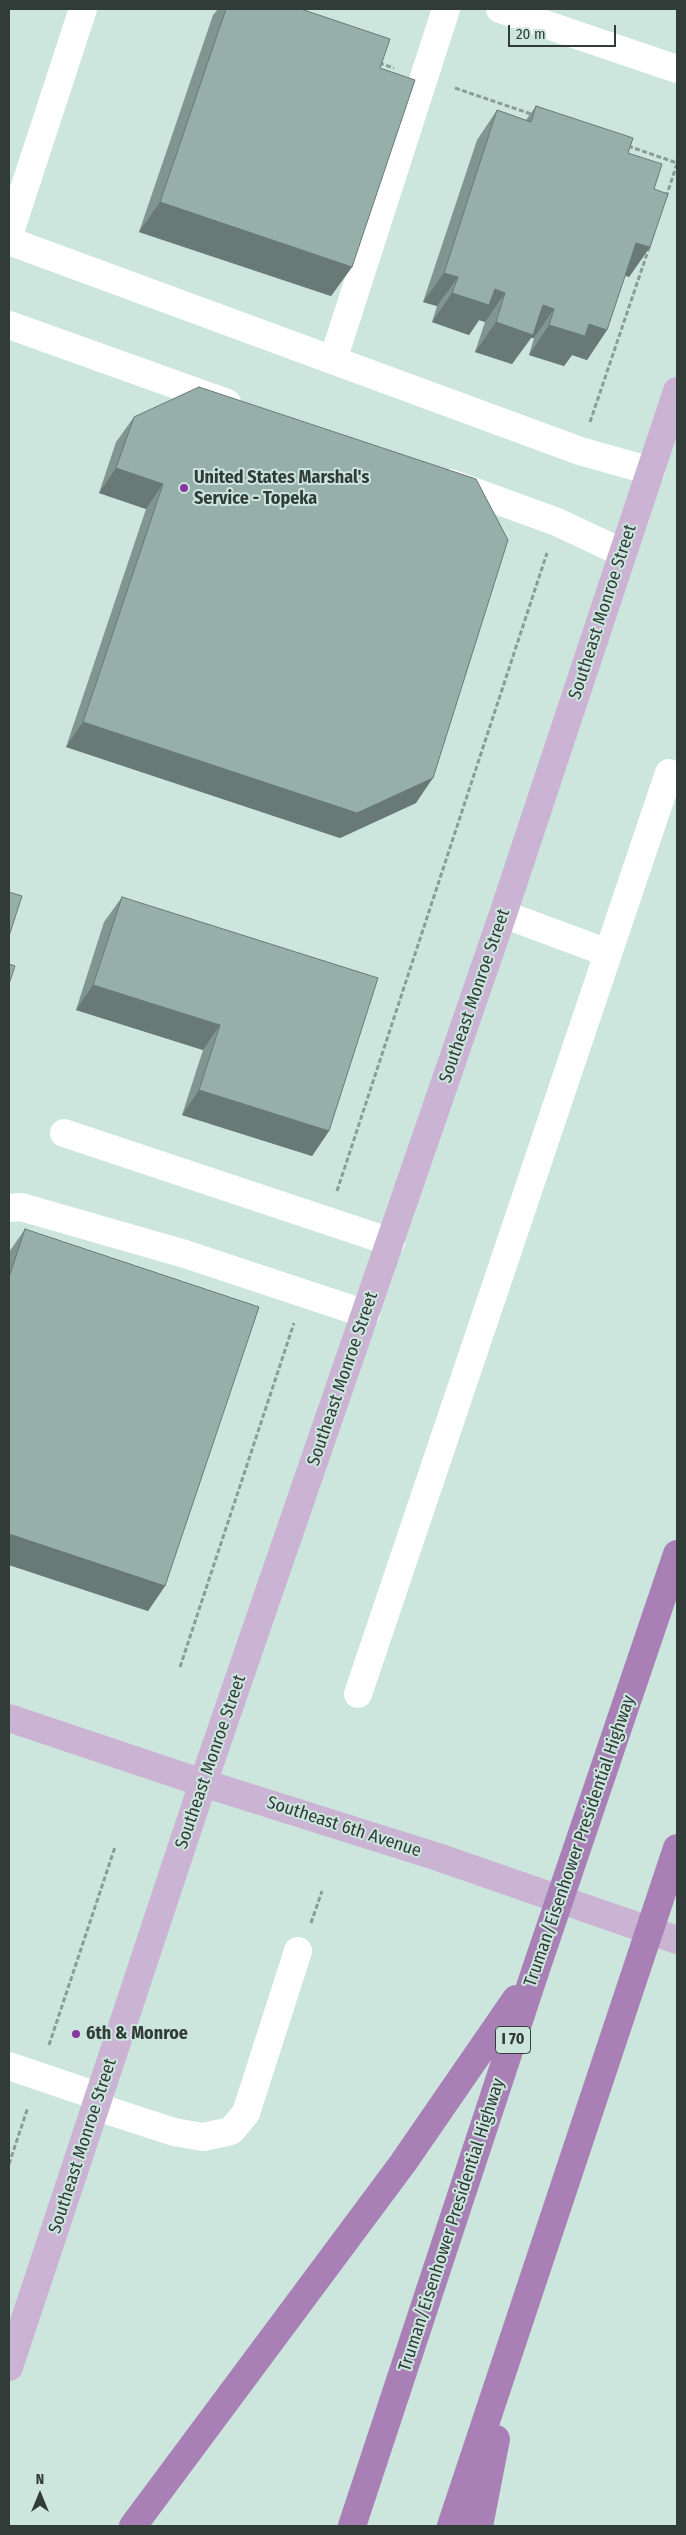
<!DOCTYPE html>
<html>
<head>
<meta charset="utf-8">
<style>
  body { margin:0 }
  #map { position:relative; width:686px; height:2535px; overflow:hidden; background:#cce6de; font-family:"Fira Sans Condensed",sans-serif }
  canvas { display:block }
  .frame { position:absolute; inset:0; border:10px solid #313c39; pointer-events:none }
  .north { position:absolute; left:15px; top:2470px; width:50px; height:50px; -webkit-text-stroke:4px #cce6de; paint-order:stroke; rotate:0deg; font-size:14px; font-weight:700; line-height:20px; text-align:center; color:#313c39 }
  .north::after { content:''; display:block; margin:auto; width:18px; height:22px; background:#313c39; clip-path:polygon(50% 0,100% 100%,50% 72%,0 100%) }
  .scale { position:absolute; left:508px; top:25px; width:108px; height:22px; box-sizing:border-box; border:2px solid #313c39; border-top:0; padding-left:6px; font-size:15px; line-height:18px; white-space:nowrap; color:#313c39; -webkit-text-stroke:4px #cce6de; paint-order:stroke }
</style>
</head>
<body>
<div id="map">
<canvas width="686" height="2535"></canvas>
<div class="frame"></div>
<div class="north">N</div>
<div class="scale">20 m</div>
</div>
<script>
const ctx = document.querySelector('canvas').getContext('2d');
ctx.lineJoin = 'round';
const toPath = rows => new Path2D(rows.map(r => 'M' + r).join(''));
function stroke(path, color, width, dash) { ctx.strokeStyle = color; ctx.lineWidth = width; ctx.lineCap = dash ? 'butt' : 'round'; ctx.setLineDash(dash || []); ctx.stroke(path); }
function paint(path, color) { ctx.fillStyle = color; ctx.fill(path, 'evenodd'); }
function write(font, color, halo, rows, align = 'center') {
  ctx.font = font + ' "Fira Sans Condensed",sans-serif'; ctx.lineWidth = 4; ctx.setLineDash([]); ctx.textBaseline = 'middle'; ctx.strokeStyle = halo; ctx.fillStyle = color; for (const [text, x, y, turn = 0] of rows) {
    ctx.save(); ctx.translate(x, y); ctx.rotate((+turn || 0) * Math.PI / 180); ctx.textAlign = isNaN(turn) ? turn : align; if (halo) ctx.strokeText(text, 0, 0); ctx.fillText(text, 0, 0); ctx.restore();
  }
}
stroke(toPath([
  [379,63,394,68],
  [455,88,534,115],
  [628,146,677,163],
  [666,197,677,164],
  [590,422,650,245],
  [337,1191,547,553],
  [180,1667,294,1323],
  [311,1923,322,1891],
  [49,2045,115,1847],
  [9,2164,28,2107]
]), '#899d97', 3, [5, 2.5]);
stroke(toPath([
  [500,9,677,69],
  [9,235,83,9],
  [9,241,580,451,651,471],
  [9,325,227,403],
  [333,360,446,9],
  [450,483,557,522,623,553],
  [503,914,608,953],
  [64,1133,391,1242],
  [9,1208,21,1207,185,1254,366,1314],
  [358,1694,669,773],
  [9,2066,100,2097],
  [97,2107,174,2132,203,2137,231,2131,246,2113,298,1951]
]), '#fff', 28);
stroke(toPath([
  [9,1718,203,1783,438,1857,677,1940],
  [9,2367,203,1783,503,914,677,391]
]), '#cbb3d3', 28);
stroke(toPath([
  [133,2526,403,2163,516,1999],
  [352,2526,536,1969,677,1554],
  [451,2526,677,1848],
  [479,2526,496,2439]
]), '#a880b6', 28);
paint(toPath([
  [218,9,301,9,380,68,352,267,331,296,139,232,213,15],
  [536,106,628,153,654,189,650,247,629,277,625,275,607,330,587,360,572,355,564,366,529,355,534,338,531,338,512,364,475,352,485,322,479,320,469,335,432,322,437,306,423,302,477,140,497,110,526,120],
  [134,417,416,803,340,838,66,747,146,509,99,493,116,442],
  [122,897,329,1131,312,1156,182,1115,203,1050,76,1010,104,922],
  [25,1229,165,1586,148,1611,9,1565,9,1252]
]), '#819690');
paint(toPath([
  [160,202,352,267,331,296,139,232],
  [636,243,650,247,629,277,615,272],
  [444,273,458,277,437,306,423,302],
  [495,289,505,293,485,322,479,320,469,335,432,322,452,293],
  [543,305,554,309,534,338,531,338,512,364,475,352,496,322],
  [589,324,607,330,587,360,572,355,564,366,529,355,549,325],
  [116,468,163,484,146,509,99,493],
  [83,722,433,778,416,803,340,838,66,747],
  [93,985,220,1025,203,1050,76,1010],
  [199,1090,329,1131,312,1156,182,1115],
  [9,1534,165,1586,148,1611,9,1565]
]), '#697a76');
const building = toPath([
  [226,9,301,9,390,39,380,68,415,80,352,267,160,202,226,9],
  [536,106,633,138,628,153,662,164,654,189,668,194,650,247,636,243,607,330,589,324,585,336,549,325,554,309,543,305,533,335,496,322,505,293,495,289,489,305,452,293,458,277,444,273,497,110,531,122,536,106],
  [199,387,476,479,508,540,433,778,357,813,83,722,163,484,116,468,134,417,199,387],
  [9,892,22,896,9,936,9,892],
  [122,897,378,978,329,1131,199,1090,220,1025,93,985,122,897],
  [9,964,15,966,9,984,9,964],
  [25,1229,259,1307,165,1586,9,1534,9,1277,25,1229]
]);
paint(building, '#96afa8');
stroke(building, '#697a76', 1);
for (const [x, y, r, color] of [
  [184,488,5,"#8a35a3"],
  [76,2034,5,"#8a35a3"]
]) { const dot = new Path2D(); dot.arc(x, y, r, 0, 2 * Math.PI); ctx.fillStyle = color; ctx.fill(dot); stroke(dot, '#cce6de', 2); }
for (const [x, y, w] of [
  [513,2040,35]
]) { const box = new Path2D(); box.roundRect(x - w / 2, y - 13.5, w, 27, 4); ctx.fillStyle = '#cce6de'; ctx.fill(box); stroke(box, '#313c39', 1); }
write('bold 16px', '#313c39', null, [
  ["I 70",513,2040]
]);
write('bold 18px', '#313c39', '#cce6de', [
  ["United States Marshal's",194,478],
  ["Service - Topeka",194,499],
  ["6th & Monroe",86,2034]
], 'left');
write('18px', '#313c39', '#cce6de', [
  ["Southeast Monroe Street",603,612,-72],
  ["Southeast Monroe Street",475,996,-71],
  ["Southeast Monroe Street",343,1379,-71],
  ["Southeast Monroe Street",211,1762,-71],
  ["Southeast 6th Avenue",344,1827,18],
  ["Truman/Eisenhower Presidential Highway",580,1841,-71],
  ["Southeast Monroe Street",83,2146,-72],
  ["Truman/Eisenhower Presidential Highway",452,2225,-72]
]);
</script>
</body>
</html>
